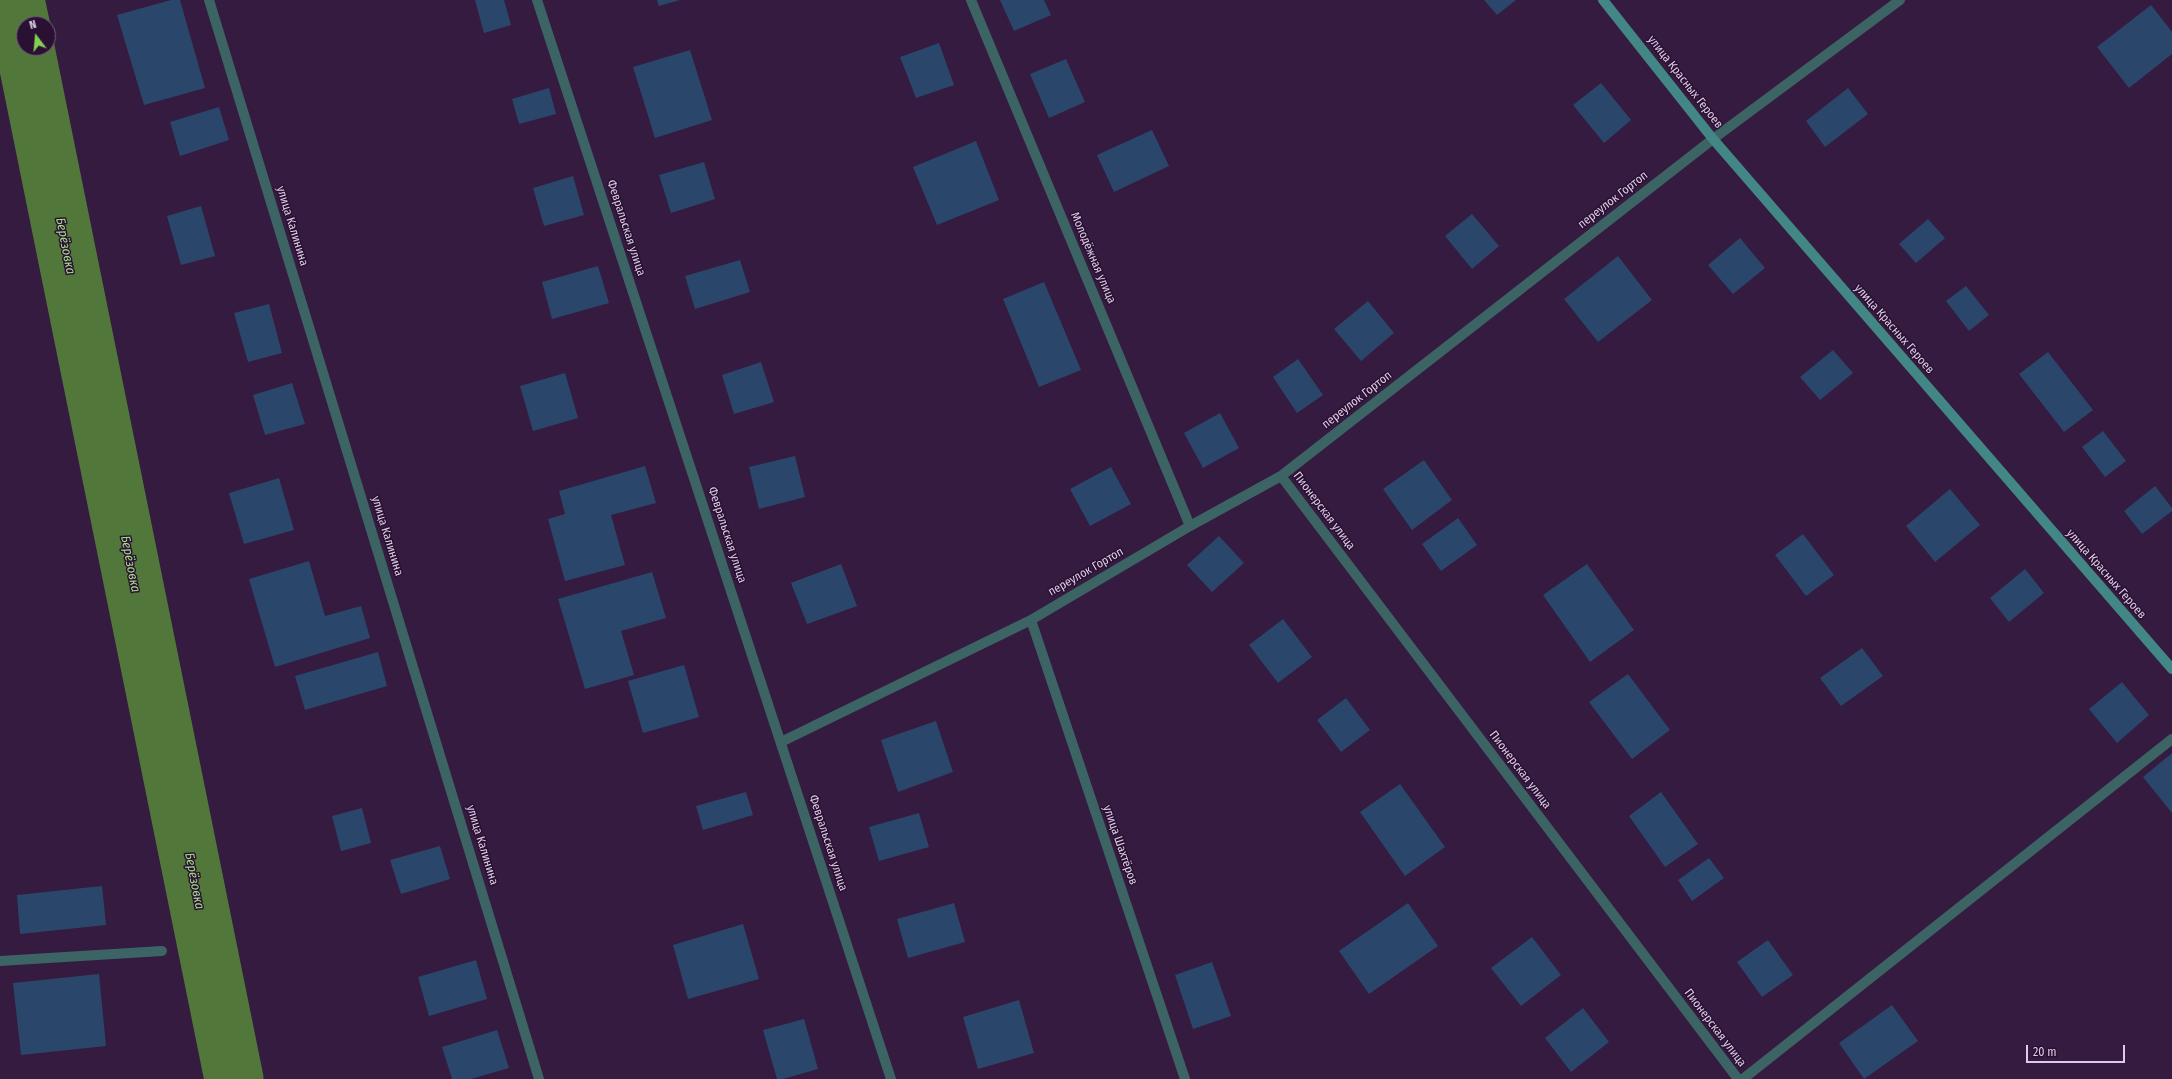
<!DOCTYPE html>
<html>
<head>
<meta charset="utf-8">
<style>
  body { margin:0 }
  #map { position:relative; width:2172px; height:1079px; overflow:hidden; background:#341b3f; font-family:"Fira Sans Condensed",sans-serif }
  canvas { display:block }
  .north { position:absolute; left:16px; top:16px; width:40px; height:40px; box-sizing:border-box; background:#2a1134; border:1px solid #725c7a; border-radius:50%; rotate:344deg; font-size:11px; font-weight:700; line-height:16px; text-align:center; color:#ddcde4 }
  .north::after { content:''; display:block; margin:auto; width:14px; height:18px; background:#82d04f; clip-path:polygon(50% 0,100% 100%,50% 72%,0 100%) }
  .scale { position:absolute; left:2026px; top:1045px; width:99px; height:18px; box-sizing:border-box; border:2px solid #ddcde4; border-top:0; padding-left:5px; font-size:12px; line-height:14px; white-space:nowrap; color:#ddcde4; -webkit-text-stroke:3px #2a1134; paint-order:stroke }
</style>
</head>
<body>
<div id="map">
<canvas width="2172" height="1079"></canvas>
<div class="north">N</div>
<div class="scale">20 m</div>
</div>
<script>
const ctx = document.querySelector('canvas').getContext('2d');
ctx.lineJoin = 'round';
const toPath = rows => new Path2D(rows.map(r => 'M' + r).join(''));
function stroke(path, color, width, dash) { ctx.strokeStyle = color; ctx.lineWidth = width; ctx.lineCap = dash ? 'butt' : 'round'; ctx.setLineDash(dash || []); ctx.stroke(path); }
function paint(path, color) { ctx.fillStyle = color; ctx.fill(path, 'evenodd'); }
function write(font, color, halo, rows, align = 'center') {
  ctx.font = font + ' "Fira Sans Condensed",sans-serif'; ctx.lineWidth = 3; ctx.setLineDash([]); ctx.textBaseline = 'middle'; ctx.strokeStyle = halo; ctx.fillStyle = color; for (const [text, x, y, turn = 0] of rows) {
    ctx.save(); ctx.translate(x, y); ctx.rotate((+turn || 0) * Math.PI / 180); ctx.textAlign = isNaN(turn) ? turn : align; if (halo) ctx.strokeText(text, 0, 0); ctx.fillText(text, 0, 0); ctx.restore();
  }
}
stroke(toPath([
  [15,0,24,42],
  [25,48,234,1079]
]), '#51783a', 59);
paint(toPath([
  [171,0,180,0,205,88,144,105,117,15],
  [475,0,504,0,511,25,484,33],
  [657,0,680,0,659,6],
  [1000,0,1044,0,1051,15,1014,31],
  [1484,0,1516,0,1497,15],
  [2151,5,2172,32,2172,54,2129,88,2097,47],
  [939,43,954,85,916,98,900,57],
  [690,50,712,120,655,138,633,67],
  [1066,59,1085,102,1049,118,1030,74],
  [1601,83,1631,120,1604,143,1573,105],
  [549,88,556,114,519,124,512,99],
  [1848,88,1868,114,1825,147,1806,121],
  [219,107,229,140,180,156,170,122],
  [1152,130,1169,166,1114,192,1097,155],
  [976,141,999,200,937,225,913,167],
  [704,162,715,199,671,213,659,175],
  [573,176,584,215,544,226,533,188],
  [201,206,215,256,181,265,167,216],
  [1472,214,1499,246,1472,269,1445,236],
  [1928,219,1945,238,1916,263,1899,244],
  [1740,238,1765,268,1733,294,1708,265],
  [1618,256,1652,300,1598,342,1564,299],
  [740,260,750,292,695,309,685,276],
  [598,266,609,303,552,319,542,282],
  [1044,282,1081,370,1039,387,1003,299],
  [1966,286,1989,315,1969,331,1946,301],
  [1368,301,1394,333,1361,361,1334,329],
  [269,304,282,353,248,362,234,313],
  [1833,350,1853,373,1820,400,1800,377],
  [2048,352,2093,410,2064,432,2019,374],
  [1298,359,1323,395,1297,413,1273,377],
  [761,362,774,402,734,414,722,375],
  [565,373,578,418,533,431,520,386],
  [292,383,305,424,265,435,253,395],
  [1220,413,1239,448,1203,468,1184,433],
  [2103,431,2126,461,2105,477,2082,447],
  [795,456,805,497,759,509,749,467],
  [1424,460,1452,500,1412,530,1383,489],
  [645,466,656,503,611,515,625,565,565,581,548,519,565,514,559,491],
  [1111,467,1131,504,1090,526,1070,489],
  [279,478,294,530,244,544,229,493],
  [2155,486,2172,508,2172,511,2142,534,2124,511],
  [1950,489,1980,525,1935,562,1906,526],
  [1458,518,1477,545,1441,571,1422,544],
  [1803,534,1834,575,1806,596,1775,555],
  [1219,536,1244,563,1212,592,1187,565],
  [309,561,325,616,361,606,370,638,275,667,249,579],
  [841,564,857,606,807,624,791,583],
  [1587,564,1634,630,1590,662,1543,595],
  [2025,569,2044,593,2009,622,1990,598],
  [652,572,666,618,621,631,634,675,585,689,558,599],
  [1283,619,1312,657,1278,683,1249,645],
  [1862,648,1883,676,1841,706,1820,678],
  [378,652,387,686,305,710,295,676],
  [684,665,699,717,643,733,628,681],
  [1628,674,1670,730,1632,759,1589,702],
  [2122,682,2149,715,2117,743,2089,709],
  [1346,698,1370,730,1341,752,1317,720],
  [936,721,953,772,898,792,881,740],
  [2172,753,2172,813,2143,777],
  [1400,784,1445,847,1405,876,1360,812],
  [746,792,753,815,703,830,696,806],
  [1661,792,1698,844,1665,867,1629,816],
  [362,808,371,843,341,851,332,816],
  [919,813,929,847,879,861,869,827],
  [440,846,450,879,401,894,390,860],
  [1709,858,1724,878,1692,901,1678,880],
  [102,886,106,925,20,934,17,895],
  [954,903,965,942,908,958,897,919],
  [1408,903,1438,946,1369,994,1339,951],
  [743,924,759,979,688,999,673,945],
  [1532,937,1561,975,1521,1006,1491,968],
  [1768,940,1793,975,1762,997,1737,962],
  [476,960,487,999,429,1016,418,977],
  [1212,962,1231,1016,1193,1029,1175,975],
  [99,974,106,1046,21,1055,13,983],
  [1019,1000,1034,1053,978,1069,963,1017],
  [1892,1005,1918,1041,1864,1079,1839,1043],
  [1583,1008,1609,1042,1571,1072,1545,1038],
  [804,1019,818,1069,783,1079,777,1079,763,1030],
  [497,1030,509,1068,471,1079,452,1079,442,1047]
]), '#2a476b');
stroke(toPath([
  [971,0,1190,526],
  [0,961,162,951],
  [1743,1079,2172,739]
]), '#3c6464', 10);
stroke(toPath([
  [209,0,539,1079],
  [537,0,891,1079],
  [1281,476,1738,1079],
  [1031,620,1185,1079],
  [781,742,1031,620,1190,526,1281,476,1713,139,1900,0]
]), '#3c6464', 10);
stroke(toPath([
  [1603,0,1713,139,2172,669]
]), '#438686', 10);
write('12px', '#ddcde4', '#2a1134', [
  ["улица Красных Героев",1685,82,52],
  ["переулок Гортоп",1613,200,-38],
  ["улица Калинина",292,226,73],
  ["Февральская улица",626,228,72],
  ["Молодёжная улица",1093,258,67],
  ["улица Красных Героев",1894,329,49],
  ["переулок Гортоп",1357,400,-38],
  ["Пионерская улица",1324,511,53],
  ["Февральская улица",727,535,72],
  ["улица Калинина",387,536,73],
  ["переулок Гортоп",1086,572,-30],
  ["улица Красных Героев",2106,574,49],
  ["Пионерская улица",1520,770,53],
  ["Февральская улица",828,843,72],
  ["улица Калинина",482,845,73],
  ["улица Шахтёров",1120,845,71],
  ["Пионерская улица",1715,1028,53]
]);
write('italic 13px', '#a6de86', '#2a1134', [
  ["Берёзовка",65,246,79],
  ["Берёзовка",130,564,79],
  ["Берёзовка",194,881,79]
]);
</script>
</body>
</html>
